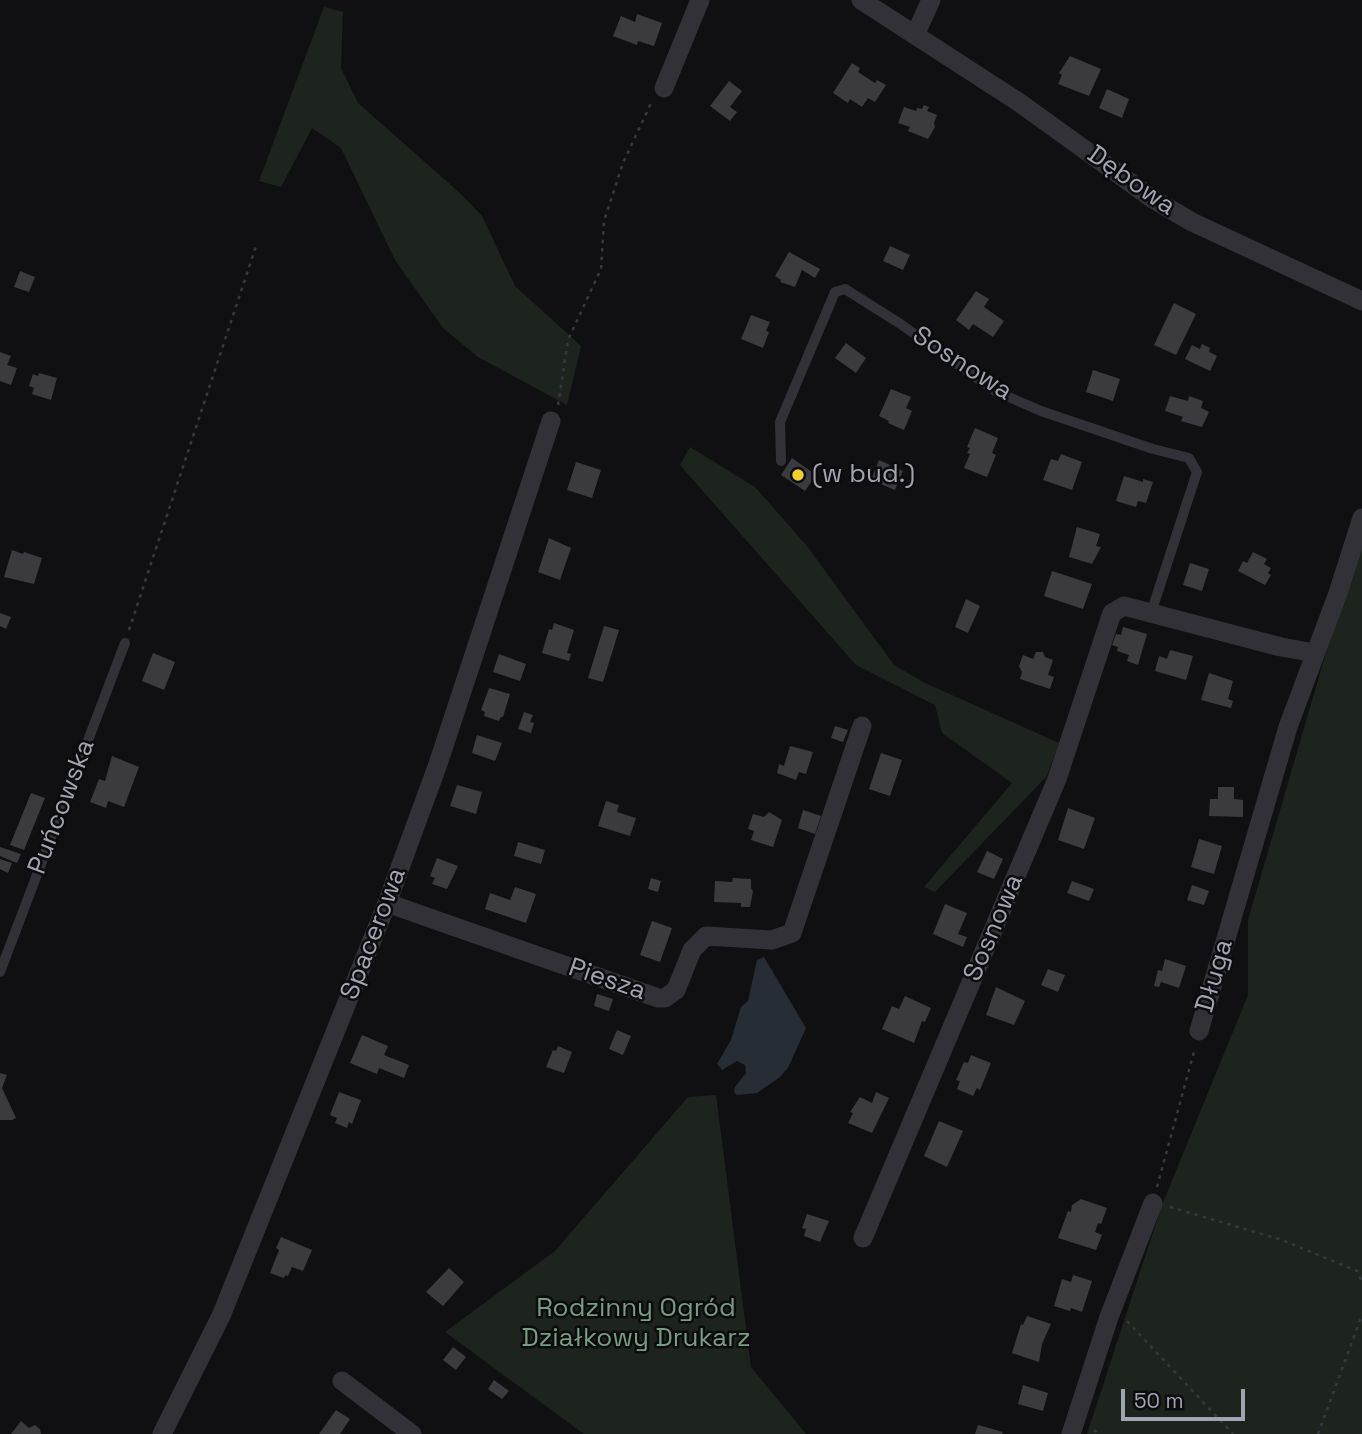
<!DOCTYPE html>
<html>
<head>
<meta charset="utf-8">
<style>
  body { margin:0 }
  #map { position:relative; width:1362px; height:1434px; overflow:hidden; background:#101012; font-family:"Space Grotesk",sans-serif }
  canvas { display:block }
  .scale { position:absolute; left:1121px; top:1389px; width:124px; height:32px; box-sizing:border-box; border:4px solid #a2a4b2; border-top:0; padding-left:9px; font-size:21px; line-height:24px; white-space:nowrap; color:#a2a4b2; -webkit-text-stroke:5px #0c0b0d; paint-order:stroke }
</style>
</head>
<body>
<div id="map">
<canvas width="1362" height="1434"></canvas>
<div class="scale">50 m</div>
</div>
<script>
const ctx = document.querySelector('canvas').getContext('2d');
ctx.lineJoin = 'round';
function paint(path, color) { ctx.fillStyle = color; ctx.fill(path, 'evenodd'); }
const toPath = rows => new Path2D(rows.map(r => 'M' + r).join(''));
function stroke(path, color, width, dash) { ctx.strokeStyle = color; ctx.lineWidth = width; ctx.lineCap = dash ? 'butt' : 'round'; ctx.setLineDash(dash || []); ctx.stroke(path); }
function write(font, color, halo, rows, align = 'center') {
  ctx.font = font + ' "Space Grotesk",sans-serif'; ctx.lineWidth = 5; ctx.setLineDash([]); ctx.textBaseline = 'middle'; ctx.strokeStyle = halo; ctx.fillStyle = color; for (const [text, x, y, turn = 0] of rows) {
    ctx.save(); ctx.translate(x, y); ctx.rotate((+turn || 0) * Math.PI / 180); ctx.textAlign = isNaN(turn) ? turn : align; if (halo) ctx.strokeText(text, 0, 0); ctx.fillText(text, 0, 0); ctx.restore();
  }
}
paint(toPath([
  [324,7,343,12,341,68,358,103,461,194,482,216,515,286,581,346,567,405,478,357,443,328,395,260,341,148,312,128,281,187,259,181],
  [690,447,755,487,807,546,894,665,925,683,1059,743,1047,776,935,892,924,887,1012,783,942,733,935,705,856,665,680,465],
  [1362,541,1362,1434,1087,1434,1162,1205,1248,995,1248,920,1323,663],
  [716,1095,751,1367,806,1434,584,1434,445,1332,555,1251,688,1097]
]), '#1d241e');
paint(toPath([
  [764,957,806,1028,788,1068,780,1077,757,1093,737,1095,734,1092,735,1087,746,1073,745,1065,737,1061,722,1070,717,1064,731,1040,741,1007,748,1001,757,960]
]), '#272d35');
paint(toPath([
  [637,14,662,23,654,46,638,41,637,45,613,36,621,16,635,22],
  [1070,56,1101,69,1089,96,1058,84,1062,75,1059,73],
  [852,63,860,68,858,72,875,83,877,80,886,85,875,102,868,98,862,107,850,99,848,103,833,93],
  [729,81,742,91,730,107,737,112,730,121,710,106],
  [1107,89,1129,99,1122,118,1099,108],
  [924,105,929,107,927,111,937,115,934,123,935,127,928,139,908,131,910,127,898,123,904,107,916,111,917,108,922,109],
  [890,246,910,255,903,270,883,261],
  [789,252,820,269,815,278,802,270,795,287,780,282,781,280,775,276],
  [20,271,35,277,29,292,14,287],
  [976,291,989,299,984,307,1004,321,993,337,973,324,969,330,956,320],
  [1174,303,1196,314,1176,355,1154,345],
  [751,315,770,322,766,331,769,332,763,348,741,339],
  [846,343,866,358,856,373,835,358],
  [1202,344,1210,348,1209,352,1217,356,1210,371,1185,359,1192,345,1200,349],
  [0,352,11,356,7,365,17,368,11,385,0,381],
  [1093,370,1120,379,1113,401,1086,392],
  [39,373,57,378,51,400,32,394,34,388,29,386,33,374,38,376],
  [891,389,911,397,906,408,912,411,904,430,888,423,889,421,879,416],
  [1170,396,1188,401,1189,396,1203,401,1201,408,1209,412,1202,427,1181,421,1183,417,1165,411],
  [975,428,998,438,992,453,996,455,987,477,964,468,970,454,967,453,970,448,967,447],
  [1061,454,1082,462,1072,490,1043,480,1051,459,1058,461],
  [792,458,816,475,805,491,781,475],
  [879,460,890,465,889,467,892,469,894,467,903,471,895,490,871,480],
  [576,462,601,470,592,498,567,490],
  [1124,476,1143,482,1143,479,1153,482,1146,503,1138,501,1136,507,1116,501],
  [1077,527,1100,534,1096,546,1101,547,1092,564,1069,557],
  [549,538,571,548,560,580,538,572],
  [12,550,23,554,24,552,42,558,34,584,4,577],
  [1253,552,1267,559,1264,564,1271,568,1268,573,1271,575,1265,585,1238,571,1243,561,1247,563],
  [1190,563,1209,569,1202,591,1183,585],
  [1052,571,1092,584,1083,609,1044,596],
  [966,599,980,606,968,633,955,627],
  [0,613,11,617,6,629,0,626],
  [554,623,574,630,567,653,571,654,569,661,542,653,549,629,552,630],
  [604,626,619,630,603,682,588,678],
  [1123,627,1147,634,1138,665,1127,661,1129,655,1117,651,1118,647,1112,645,1116,634,1121,635],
  [1170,650,1193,656,1186,680,1155,671,1159,656,1167,659],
  [1036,652,1043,652,1045,657,1053,660,1048,675,1054,677,1050,689,1020,679,1022,672,1019,666,1023,655,1033,659],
  [153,653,175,662,164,690,142,681],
  [499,654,526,664,520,681,493,672],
  [1209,673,1233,681,1228,699,1233,701,1231,708,1201,700],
  [489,688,510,694,503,717,501,717,499,721,484,716,485,712,481,710],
  [524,712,533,715,530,722,534,723,531,733,518,729],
  [835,726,848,730,843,742,831,738],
  [477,735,502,743,495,761,472,753],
  [790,746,813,752,806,774,799,772,796,780,777,773,779,764,784,766],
  [881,753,902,760,890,796,869,789],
  [112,756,139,767,124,807,108,801,106,808,90,802,99,779,105,781],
  [457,785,482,792,476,814,450,806],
  [1218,787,1234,787,1234,799,1243,800,1243,817,1209,816,1210,799,1218,799],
  [31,793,45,798,24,850,10,845],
  [606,801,619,805,617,812,636,818,630,836,598,826],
  [1068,808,1095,818,1084,849,1058,840],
  [803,810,821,816,815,834,798,828],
  [769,812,782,820,773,847,751,840,754,831,748,829,753,814,764,817],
  [1199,839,1222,846,1214,874,1191,867],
  [518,842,545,850,541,864,514,856],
  [0,847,21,854,17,863,0,856],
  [987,851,1003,859,994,879,977,872],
  [437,858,458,866,447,889,432,884,435,878,430,876],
  [0,859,12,863,8,873,0,869],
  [651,878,661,881,658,892,648,889],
  [733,878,751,879,751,888,753,891,750,907,741,907,741,903,714,902,715,881,732,882],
  [1072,881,1094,889,1089,901,1067,893],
  [1192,885,1209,891,1204,905,1187,900],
  [515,887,536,894,526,923,485,909,490,893,510,900],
  [945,904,967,913,958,934,967,937,963,947,933,934],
  [652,921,672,928,660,962,640,955],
  [1165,959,1186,966,1179,988,1161,982,1159,987,1154,986,1158,970,1162,971],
  [1048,969,1065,975,1058,992,1041,985],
  [996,987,1025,1001,1014,1025,986,1015],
  [597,994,613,999,609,1011,594,1006],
  [905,996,931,1008,925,1022,922,1021,914,1043,882,1029,892,1006,899,1009],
  [617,1030,631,1036,623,1055,609,1049],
  [362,1035,388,1046,384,1055,409,1065,404,1078,379,1068,377,1074,350,1063],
  [558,1046,572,1052,564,1073,546,1067,553,1050,556,1051],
  [971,1055,991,1063,980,1090,977,1088,973,1096,957,1089,960,1081,956,1080,964,1062,968,1063],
  [0,1073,7,1075,2,1088,16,1118,12,1120,0,1120],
  [339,1092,361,1100,352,1124,349,1122,347,1128,335,1123,337,1118,330,1115],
  [876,1092,889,1098,872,1133,848,1123,853,1113,850,1112,860,1097,872,1103],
  [939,1121,963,1131,947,1167,924,1156],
  [1081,1199,1107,1208,1101,1224,1098,1223,1095,1232,1102,1235,1096,1250,1058,1238,1068,1211,1071,1212,1072,1205],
  [807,1214,829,1221,820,1242,804,1236,806,1229,802,1228],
  [281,1237,312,1250,303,1271,292,1267,288,1276,285,1275,284,1278,270,1273,279,1250,276,1248],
  [449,1268,464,1282,443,1306,426,1292],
  [1073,1275,1092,1281,1082,1312,1071,1308,1070,1311,1054,1306,1062,1279,1071,1282],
  [1027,1316,1051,1324,1042,1344,1039,1362,1012,1353,1021,1324,1023,1325],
  [453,1347,466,1357,456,1370,443,1360],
  [494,1380,509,1391,502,1399,488,1389],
  [1023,1385,1048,1393,1043,1411,1018,1404],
  [336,1410,350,1419,340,1434,319,1434],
  [21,1421,29,1428,35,1425,40,1429,41,1434,11,1434],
  [978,1425,1003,1432,1002,1434,975,1434]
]), '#3b3a3f');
stroke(toPath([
  [558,405,568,340,601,269,604,221,623,163,652,101],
  [129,630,257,243],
  [1157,1187,1195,1048],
  [1170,1207,1282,1240,1357,1271,1362,1282],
  [1127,1321,1233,1434],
  [1094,1430,1098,1434],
  [1318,1434,1362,1315]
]), '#37383e', 2.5, [3.5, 5]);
stroke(toPath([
  [781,461,780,422,835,292,845,289,899,323,995,391,1041,411,1153,449,1189,458,1197,472,1151,613],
  [0,972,125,643]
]), '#313137', 10);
stroke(toPath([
  [861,0,1020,103,1153,199,1192,222,1362,301],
  [915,35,931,0],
  [664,88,700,0],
  [387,903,658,998,665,998,676,990,692,950,706,936,772,940,792,933,862,726],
  [1199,1031,1288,727,1338,593,1362,518],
  [863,1238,1057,779,1112,613,1124,606,1281,647,1315,653],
  [342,1381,412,1434],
  [162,1434,221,1316,387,903,438,764,551,421],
  [1071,1434,1109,1317,1153,1203]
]), '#313137', 19);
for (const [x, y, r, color] of [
  [798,475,7,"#efcd2b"]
]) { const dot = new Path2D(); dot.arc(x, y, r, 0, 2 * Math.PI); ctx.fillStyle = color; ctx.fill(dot); stroke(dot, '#0c0b0d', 2.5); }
write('26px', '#a2a4b2', '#0c0b0d', [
  ["Dębowa",1131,181,35],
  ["Sosnowa",962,364,33],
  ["Puńcowska",62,807,-69],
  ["Sosnowa",994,928,-67],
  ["Spacerowa",374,934,-69],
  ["Długa",1215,976,-74],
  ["Piesza",607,980,19]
]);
write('26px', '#a2a4b2', '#0c0b0d', [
  ["(w bud.)",812,475]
], 'left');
write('26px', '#789d81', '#0c0b0d', [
  ["Rodzinny Ogród",636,1309],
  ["Działkowy Drukarz",636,1339]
]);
</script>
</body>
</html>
